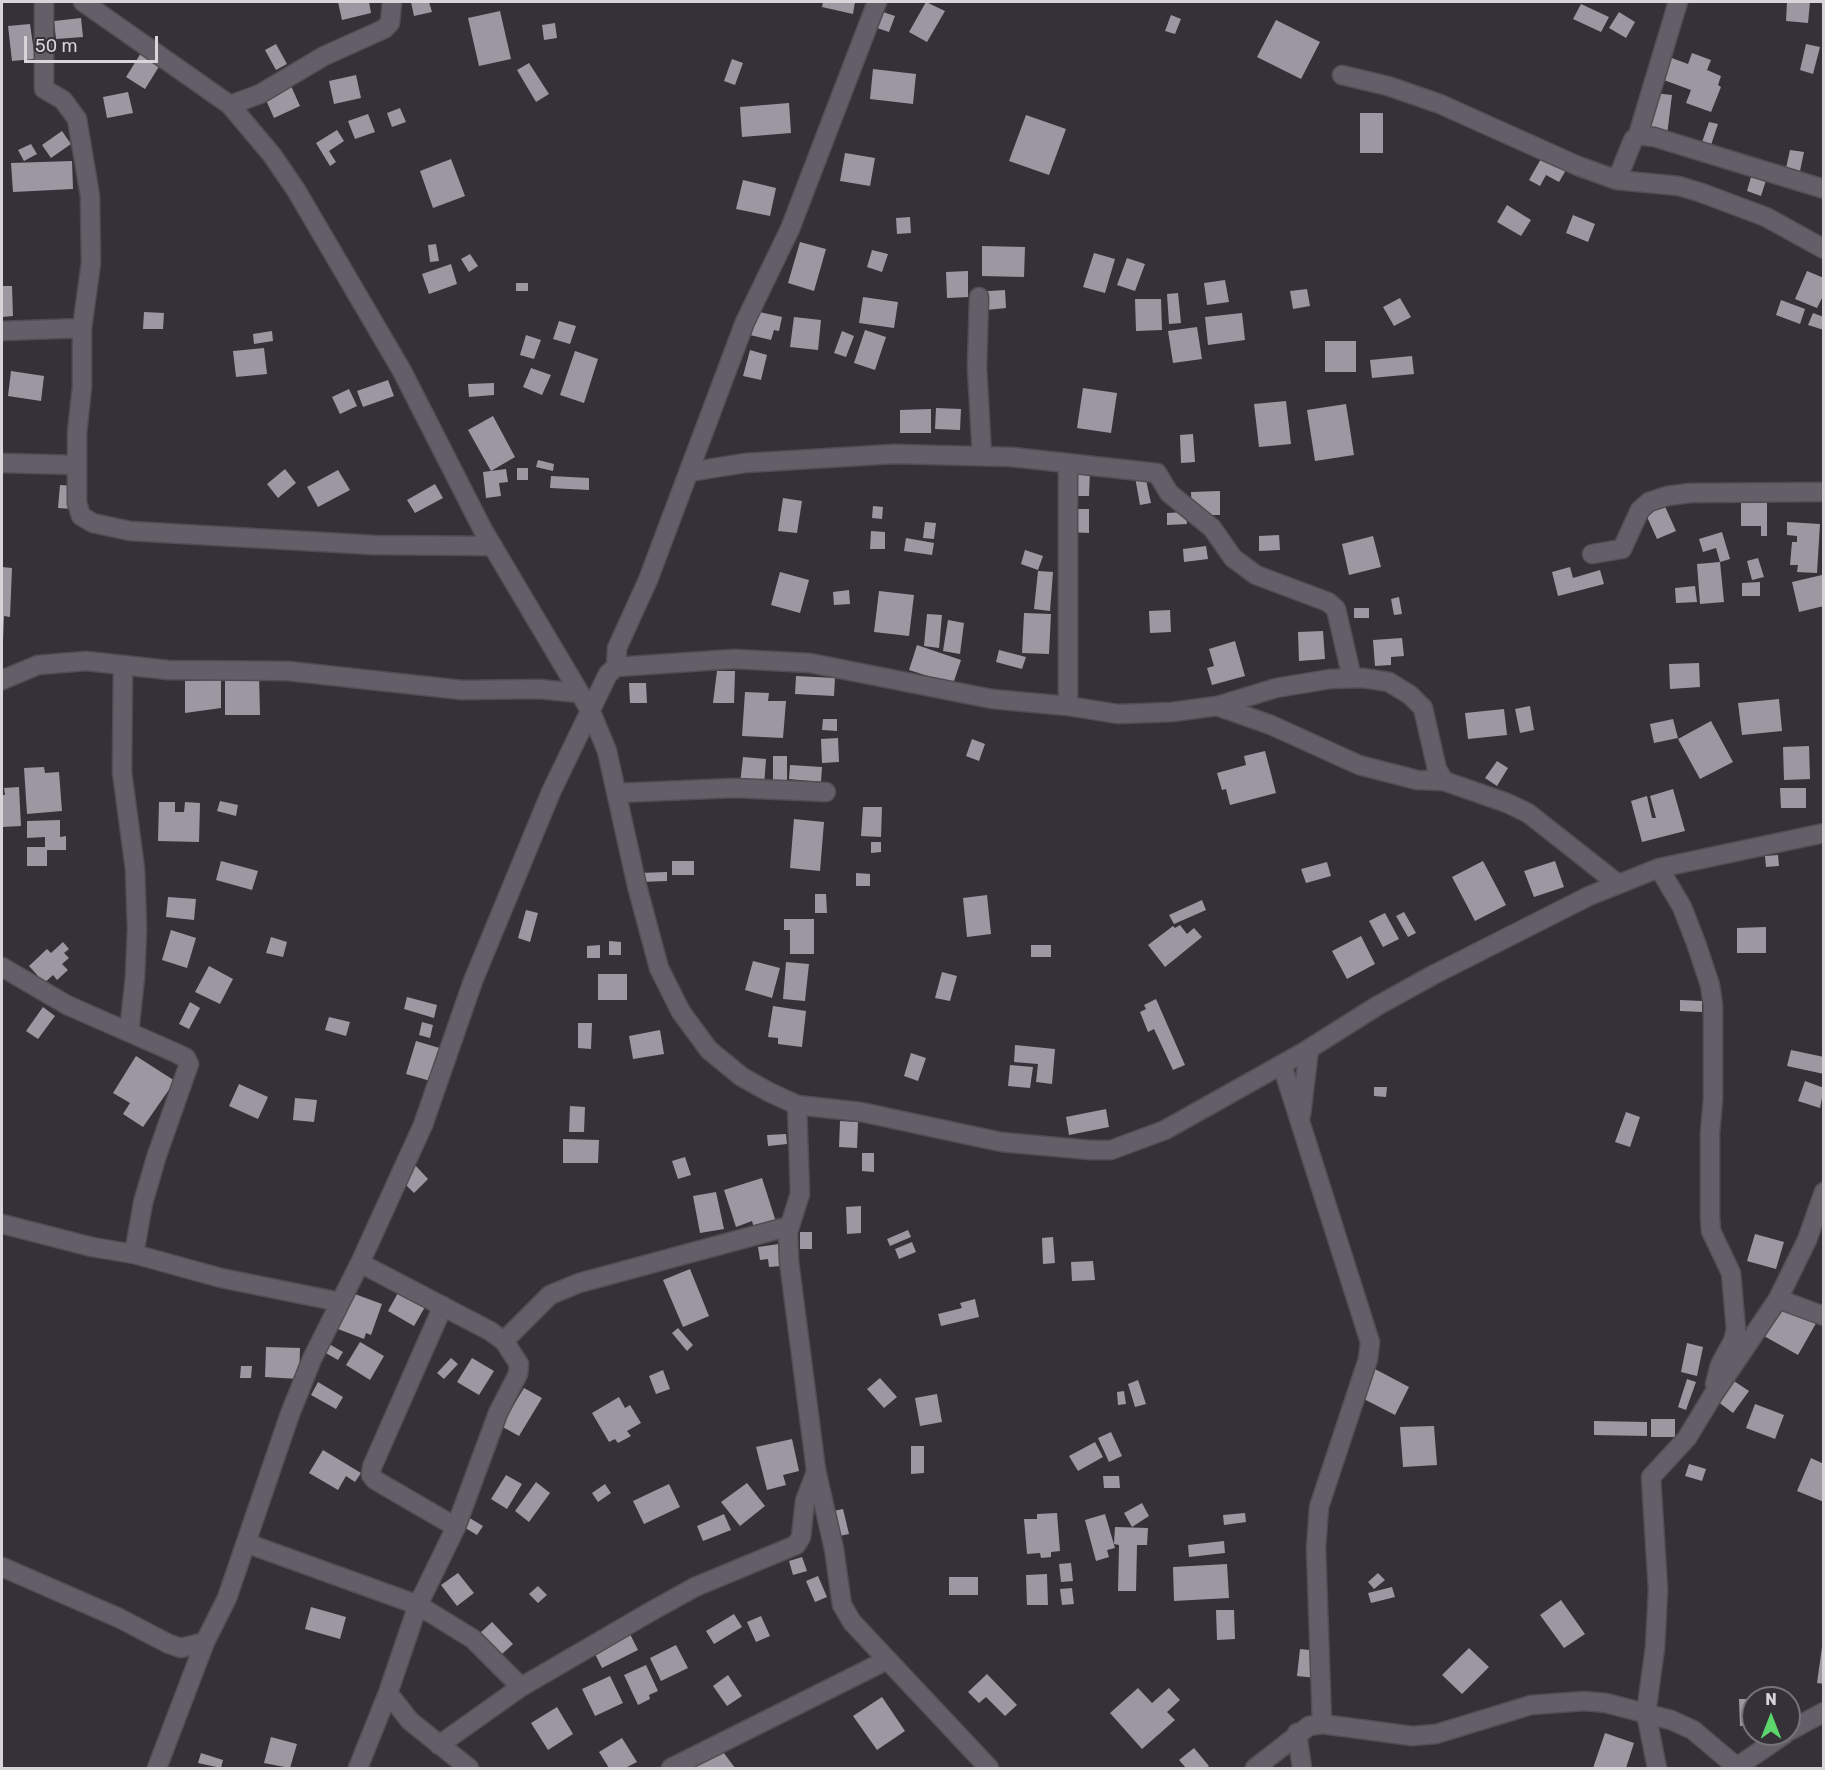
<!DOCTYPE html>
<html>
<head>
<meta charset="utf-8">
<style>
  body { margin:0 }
  #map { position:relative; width:1825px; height:1770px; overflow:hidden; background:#353139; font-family:Rubik,sans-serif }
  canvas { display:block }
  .frame { position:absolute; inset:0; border:3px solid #d7d5da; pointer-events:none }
  .north { position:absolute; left:1741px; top:1686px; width:60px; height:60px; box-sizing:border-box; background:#353139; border:2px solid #767379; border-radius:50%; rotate:0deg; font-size:16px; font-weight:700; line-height:24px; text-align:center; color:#d7d5da }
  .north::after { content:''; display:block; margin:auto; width:21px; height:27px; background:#5cd56d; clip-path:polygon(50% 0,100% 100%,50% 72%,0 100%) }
  .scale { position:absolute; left:24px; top:36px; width:134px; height:27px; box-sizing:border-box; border:3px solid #d7d5da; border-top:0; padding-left:8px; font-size:18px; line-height:21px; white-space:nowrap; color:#d7d5da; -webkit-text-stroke:4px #353139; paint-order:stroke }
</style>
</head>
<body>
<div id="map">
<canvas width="1825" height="1770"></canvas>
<div class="frame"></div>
<div class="north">N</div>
<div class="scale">50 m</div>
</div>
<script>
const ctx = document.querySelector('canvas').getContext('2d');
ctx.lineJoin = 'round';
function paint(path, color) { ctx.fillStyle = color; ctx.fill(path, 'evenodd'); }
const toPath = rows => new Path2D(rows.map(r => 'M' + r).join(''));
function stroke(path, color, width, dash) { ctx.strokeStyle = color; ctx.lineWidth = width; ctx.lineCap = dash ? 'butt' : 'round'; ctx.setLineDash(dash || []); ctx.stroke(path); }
paint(toPath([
  [338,2,369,2,371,13,342,20],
  [411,2,429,2,432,12,414,16],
  [823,2,855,2,853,14,822,7],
  [926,2,945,11,927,42,909,32],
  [1787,2,1810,2,1808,23,1786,21],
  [1581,4,1609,17,1601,32,1573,19],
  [500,11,511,59,479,66,468,18],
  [880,11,895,16,889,32,874,27],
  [1619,12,1635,22,1626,38,1609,28],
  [1171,15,1181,19,1175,34,1165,31],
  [81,18,83,37,56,39,54,21],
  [1276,20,1320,42,1301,79,1257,57],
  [555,23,557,38,544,40,542,25],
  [30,24,35,59,12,61,8,26],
  [276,44,287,64,276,70,265,50],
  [1806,44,1820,47,1813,74,1800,70],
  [141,53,160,65,145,89,126,77],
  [1692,53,1711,60,1707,70,1721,76,1718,85,1721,87,1711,112,1686,103,1691,90,1661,79,1669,57,1688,64],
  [732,59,743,63,735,85,724,81],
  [529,63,549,94,536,102,517,70],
  [873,69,916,74,913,104,870,99],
  [356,75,361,98,334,104,329,81],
  [291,86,300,106,274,118,265,98],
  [128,92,133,113,107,118,103,97],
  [1654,93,1672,95,1667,135,1650,133],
  [789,103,791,133,742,137,740,107],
  [400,108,406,122,392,127,387,113],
  [1360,113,1383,113,1383,153,1360,153],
  [368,114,375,132,355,139,348,121],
  [1026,115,1066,129,1049,175,1009,161],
  [1709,122,1718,124,1710,148,1701,145],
  [337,130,344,141,329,151,336,162,330,166,316,143],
  [62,131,71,144,51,158,42,145],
  [31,144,37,154,24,161,18,150],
  [1790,150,1804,152,1800,171,1786,168],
  [845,153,875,158,870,186,840,181],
  [1542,157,1566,170,1559,182,1546,175,1540,186,1529,180],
  [451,159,465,196,433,208,420,171],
  [72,161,73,189,13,192,11,163],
  [1753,170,1768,174,1761,196,1747,191],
  [743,180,776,188,770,216,736,209],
  [1507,205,1531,220,1521,236,1497,222],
  [1573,215,1595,224,1588,242,1566,233],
  [910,217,911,233,897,234,896,218],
  [800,242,826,249,814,291,788,283],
  [436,244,439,261,430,262,428,245],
  [982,246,1025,247,1024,277,982,276],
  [872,250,888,254,882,272,867,267],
  [1094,253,1115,259,1105,293,1083,287],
  [470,254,478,266,469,272,461,259],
  [1127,258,1145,264,1135,291,1117,285],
  [451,264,457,284,429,294,422,274],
  [968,271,968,297,947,298,946,272],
  [1807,271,1824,278,1824,294,1817,308,1795,299],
  [1225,280,1229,302,1207,305,1204,283],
  [516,283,528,283,528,291,516,291],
  [2,286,12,286,13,316,2,317],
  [1307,289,1310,306,1293,309,1290,291],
  [1005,290,1006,308,976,311,974,292],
  [1178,293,1181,323,1169,324,1167,294],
  [863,297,898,302,894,328,859,323],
  [1400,298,1411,317,1394,326,1383,307],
  [1135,299,1161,299,1162,330,1136,331],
  [1781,300,1805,309,1800,324,1776,315],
  [755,311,782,317,779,331,774,330,771,340,750,335],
  [144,312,164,313,163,329,143,329],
  [1242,313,1245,340,1208,345,1205,317],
  [1813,313,1824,317,1824,330,1808,325],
  [794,317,821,320,818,350,790,347],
  [559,321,576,326,570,344,553,339],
  [1197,327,1202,359,1173,363,1168,331],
  [865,330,886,337,875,370,854,363],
  [272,331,273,341,254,344,253,334],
  [842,331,854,336,846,357,834,353],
  [526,335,541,340,534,359,520,355],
  [1325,341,1356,341,1356,372,1325,372],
  [264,348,267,374,236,377,233,351],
  [750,350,767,355,761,380,743,376],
  [575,351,598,359,584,403,560,395],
  [1412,356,1414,374,1372,378,1370,360],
  [531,368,551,375,542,395,523,387],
  [11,371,44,376,41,401,8,396],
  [388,380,394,396,363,407,357,391],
  [494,383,494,395,469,397,468,384],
  [1083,388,1117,393,1111,433,1077,428],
  [349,389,357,406,340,414,332,397],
  [1286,401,1291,444,1259,447,1254,404],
  [1346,404,1354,455,1315,461,1307,410],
  [936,408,961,409,960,430,935,429],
  [931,409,931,433,900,433,900,410],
  [493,416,515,457,491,471,468,430],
  [1193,434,1195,462,1181,463,1180,435],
  [538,460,554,464,553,471,536,467],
  [517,468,528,468,528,480,517,480],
  [285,469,296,483,278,498,267,484],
  [506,469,508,482,499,483,501,496,486,498,483,472],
  [1070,469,1090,470,1089,496,1069,496],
  [338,470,350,490,318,507,307,487],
  [1145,475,1151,503,1140,505,1135,477],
  [551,476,589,478,589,490,550,488],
  [435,484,443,498,415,513,407,500],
  [60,485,74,486,72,509,58,508],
  [1220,491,1220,515,1192,515,1191,492],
  [1658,491,1676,531,1657,539,1639,499],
  [783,498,802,501,797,533,778,531],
  [1741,502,1767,502,1767,536,1761,536,1761,526,1741,526],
  [873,506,883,507,882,519,872,518],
  [1066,509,1089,509,1089,533,1066,532],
  [1186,512,1187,524,1167,525,1167,513],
  [925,522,936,523,934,539,923,538],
  [1787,522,1820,524,1817,573,1797,572,1798,565,1790,565,1792,542,1797,542,1797,536,1787,535],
  [871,531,885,532,885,549,870,549],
  [1722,532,1730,559,1720,562,1716,548,1703,552,1699,539],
  [1279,535,1280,550,1259,551,1259,536],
  [1373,536,1381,567,1349,575,1342,544],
  [906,538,934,543,932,555,904,551],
  [1206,546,1208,559,1184,562,1183,549],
  [1025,550,1043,556,1038,570,1021,564],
  [1758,558,1764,577,1752,580,1747,561],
  [1720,562,1724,602,1700,604,1697,564],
  [2,567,12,568,10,617,4,616,3,641],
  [1570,567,1573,578,1600,570,1604,584,1558,596,1552,572],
  [1038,571,1053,572,1050,611,1034,609],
  [780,572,809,580,800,613,771,605],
  [1822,575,1824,606,1799,612,1792,582],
  [1760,582,1760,596,1742,596,1742,583],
  [1695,586,1697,602,1676,603,1675,588],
  [849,590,850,604,834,605,833,592],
  [879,591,914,595,909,636,874,632],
  [1399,597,1402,614,1394,615,1391,599],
  [1354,608,1369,608,1369,618,1354,618],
  [1170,610,1171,632,1150,633,1149,611],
  [1024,613,1051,614,1049,654,1022,653],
  [927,614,942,615,939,648,924,646],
  [948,620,964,623,960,654,943,651],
  [1323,631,1325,659,1299,661,1298,632],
  [1402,638,1404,656,1391,657,1391,665,1375,666,1373,640],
  [1235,641,1245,676,1212,685,1207,668,1214,666,1209,649],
  [917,645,961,660,953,684,909,670],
  [999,650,1026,657,1022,669,996,662],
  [1699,663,1700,687,1670,689,1669,664],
  [717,671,735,671,734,703,713,703],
  [225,674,259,674,260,715,225,715],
  [796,676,835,678,834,696,795,694],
  [221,680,221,708,185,713,185,681],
  [629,683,646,683,647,703,630,703],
  [745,692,769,693,768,701,786,701,783,738,742,736],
  [1779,699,1782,731,1742,735,1738,703],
  [1530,706,1534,730,1520,733,1515,709],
  [1504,709,1507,735,1468,739,1465,713],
  [823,719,837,719,837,731,822,730],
  [1673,719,1678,738,1654,743,1650,724],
  [1711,721,1733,762,1700,779,1678,739],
  [838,738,839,762,822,763,821,739],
  [972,739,985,744,979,761,966,756],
  [1809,746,1810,779,1784,780,1783,747],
  [1265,751,1276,793,1230,805,1226,789,1222,790,1217,773,1246,765,1244,756],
  [773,756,787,756,787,785,773,785],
  [743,757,766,759,764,786,740,784],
  [1497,761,1508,768,1497,786,1485,778],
  [790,765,822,767,821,782,789,779],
  [44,767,45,773,59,772,62,811,27,814,24,768],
  [19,787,21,826,2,827,2,795,5,795,4,788],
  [1780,788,1806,788,1806,808,1781,808],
  [1673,789,1685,831,1642,842,1631,801,1647,796,1652,818,1656,818,1650,796],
  [220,801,238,805,236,816,217,811],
  [159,802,175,802,175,812,184,812,185,802,200,803,199,842,158,841],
  [863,807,882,807,881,837,861,836],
  [794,819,824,822,820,871,790,868],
  [60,820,60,837,66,836,66,850,47,850,47,866,27,866,27,847,45,847,45,837,27,838,27,821],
  [871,842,881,842,881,852,871,853],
  [1778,855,1779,866,1766,867,1765,856],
  [221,861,258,871,252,890,216,880],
  [672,861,694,861,694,875,672,875],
  [1483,861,1506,905,1475,921,1452,877],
  [1555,861,1564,887,1534,897,1524,871],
  [1327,862,1331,876,1306,883,1301,869],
  [667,872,667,881,640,882,639,873],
  [856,873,870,874,870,886,856,886],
  [815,894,826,894,827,913,815,913],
  [987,895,991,934,967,937,963,898],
  [168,897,196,899,194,920,166,917],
  [1202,900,1206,910,1174,924,1169,915],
  [526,910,538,913,530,942,518,938],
  [1404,912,1416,933,1408,937,1396,916],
  [1385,913,1399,939,1383,947,1369,921],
  [784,919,814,919,814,954,790,954,790,930,784,930],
  [1180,925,1187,934,1194,928,1202,937,1165,967,1148,945,1173,926,1175,928],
  [1766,927,1766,953,1737,953,1737,928],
  [171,930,196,938,187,968,162,960],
  [1361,936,1375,964,1347,979,1332,951],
  [271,937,287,942,283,957,266,953],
  [609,941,621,942,621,955,609,955],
  [63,942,69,949,64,953,69,958,62,964,68,970,57,980,53,975,41,986,35,979,38,976,29,966,47,949,51,953],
  [600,945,600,958,587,958,587,946],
  [1031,945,1051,945,1051,957,1031,957],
  [753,961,780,968,772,998,745,990],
  [786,962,809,964,805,1001,783,999],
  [209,966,233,979,220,1004,195,992],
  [942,972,957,976,950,1001,935,998],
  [598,974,627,974,627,1000,598,1000],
  [407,997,437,1005,434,1018,404,1009],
  [1156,999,1185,1065,1173,1070,1154,1029,1148,1032,1140,1012,1146,1009,1144,1005],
  [1680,1000,1702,1001,1702,1012,1680,1011],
  [190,1002,200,1008,189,1029,179,1024],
  [773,1006,806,1011,802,1047,778,1044,778,1038,768,1037],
  [43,1007,55,1016,38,1039,26,1031],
  [329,1017,350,1022,346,1036,325,1030],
  [422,1022,433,1025,430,1038,419,1035],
  [578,1023,592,1023,591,1049,578,1048],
  [660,1030,664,1054,633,1059,629,1036],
  [416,1041,443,1049,434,1082,406,1074],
  [1015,1045,1055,1049,1052,1084,1036,1082,1038,1064,1014,1062],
  [1791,1050,1824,1057,1824,1074,1787,1066],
  [911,1053,926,1058,918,1081,904,1076],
  [136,1056,175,1081,143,1127,123,1114,130,1103,113,1093],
  [1010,1065,1033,1067,1030,1088,1008,1086],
  [1805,1081,1824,1088,1820,1108,1798,1101],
  [239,1084,268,1097,258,1119,229,1106],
  [1374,1087,1387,1087,1386,1097,1374,1096],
  [295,1098,317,1100,314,1122,293,1120],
  [570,1106,585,1107,584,1132,569,1132],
  [1106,1109,1109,1127,1069,1135,1066,1117],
  [1626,1112,1640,1117,1630,1147,1615,1142],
  [840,1121,858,1122,857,1148,839,1147],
  [786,1134,787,1144,768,1146,767,1135],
  [563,1139,599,1140,598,1163,563,1163],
  [862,1153,874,1153,874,1172,862,1171],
  [685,1157,691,1175,678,1179,672,1161],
  [415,1165,428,1179,414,1193,400,1179],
  [762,1178,776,1222,754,1228,752,1221,736,1227,724,1190],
  [716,1192,724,1229,700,1233,693,1196],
  [861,1206,861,1233,847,1234,846,1207],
  [908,1230,911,1237,890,1246,887,1239],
  [800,1232,812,1232,812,1249,800,1249],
  [1755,1234,1784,1242,1776,1269,1747,1261],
  [1053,1237,1055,1263,1043,1264,1042,1238],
  [912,1242,916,1252,899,1259,895,1249],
  [779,1244,781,1266,769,1267,768,1259,760,1260,758,1247],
  [1093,1261,1095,1280,1072,1281,1071,1262],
  [690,1269,709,1316,683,1327,663,1280],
  [399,1291,425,1307,414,1326,388,1311],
  [352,1293,382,1304,371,1335,366,1333,364,1339,338,1329],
  [975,1299,979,1317,941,1326,938,1314,962,1308,960,1303],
  [1784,1299,1819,1318,1798,1355,1764,1336],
  [678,1328,693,1345,687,1351,672,1333],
  [360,1342,384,1356,370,1380,346,1365],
  [1687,1343,1703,1347,1697,1376,1681,1372],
  [329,1344,343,1352,338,1360,324,1352],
  [266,1347,300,1348,299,1379,265,1377],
  [451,1358,458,1364,444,1379,437,1373],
  [472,1358,494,1371,479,1395,457,1382],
  [241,1366,252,1366,251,1378,240,1378],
  [1373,1368,1409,1387,1395,1415,1358,1396],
  [663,1370,670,1389,656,1394,649,1376],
  [1728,1377,1749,1391,1733,1413,1713,1398],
  [880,1378,897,1397,884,1408,867,1389],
  [1687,1379,1696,1382,1686,1410,1678,1407],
  [1138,1380,1146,1404,1135,1407,1128,1384],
  [318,1382,343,1397,336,1409,311,1395],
  [524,1388,542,1398,519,1436,501,1426],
  [1124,1391,1126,1404,1118,1405,1117,1392],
  [937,1394,942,1422,920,1426,915,1398],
  [619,1397,625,1408,630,1405,641,1423,627,1431,631,1436,618,1443,615,1439,609,1442,592,1413],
  [1755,1404,1784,1415,1775,1439,1746,1428],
  [1651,1419,1675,1419,1675,1437,1651,1437],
  [1594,1421,1647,1422,1647,1436,1594,1435],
  [1434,1426,1437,1465,1403,1467,1400,1427],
  [1111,1432,1122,1456,1109,1462,1098,1438],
  [792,1439,799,1471,783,1475,786,1485,767,1490,756,1447],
  [1095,1442,1103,1457,1078,1471,1069,1456],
  [911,1446,924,1446,924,1473,911,1474],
  [323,1450,361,1473,355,1482,346,1476,338,1490,309,1473],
  [1811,1458,1824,1464,1824,1502,1797,1491],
  [1689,1464,1706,1469,1702,1481,1685,1476],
  [506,1475,522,1484,507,1509,491,1499],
  [1103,1476,1119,1476,1120,1488,1104,1488],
  [536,1482,550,1493,529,1522,515,1511],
  [747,1483,765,1506,740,1526,721,1502],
  [605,1484,611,1493,598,1502,592,1493],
  [669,1484,680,1507,644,1524,633,1501],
  [1142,1503,1149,1516,1132,1527,1124,1513],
  [843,1509,849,1534,834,1537,829,1512],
  [1057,1513,1060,1551,1051,1552,1051,1557,1041,1558,1040,1553,1027,1554,1024,1519,1037,1519,1037,1514],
  [1245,1513,1246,1522,1224,1525,1223,1515],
  [724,1514,731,1530,703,1541,697,1526],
  [1105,1514,1115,1548,1107,1550,1109,1557,1096,1561,1085,1520],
  [468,1517,483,1526,477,1535,462,1526],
  [1115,1527,1148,1528,1147,1545,1137,1545,1136,1591,1118,1591,1119,1545,1114,1544],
  [1224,1541,1225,1553,1189,1557,1188,1545],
  [802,1557,807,1571,793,1575,789,1561],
  [1071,1563,1073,1581,1061,1582,1059,1564],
  [1227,1564,1229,1598,1174,1601,1173,1567],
  [458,1573,474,1593,457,1606,441,1585],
  [1378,1573,1385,1580,1374,1589,1368,1582],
  [1047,1574,1048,1605,1027,1605,1026,1575],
  [818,1576,827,1597,815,1602,806,1581],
  [949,1577,978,1577,978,1595,949,1595],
  [538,1586,547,1595,538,1603,529,1594],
  [1392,1587,1395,1597,1371,1603,1368,1593],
  [1072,1588,1074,1604,1062,1605,1060,1589],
  [1561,1600,1585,1634,1564,1648,1540,1615],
  [311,1607,346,1617,340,1639,305,1629],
  [1216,1610,1234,1610,1235,1639,1217,1640],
  [734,1614,742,1627,714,1644,706,1631],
  [761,1616,770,1636,756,1642,747,1622],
  [492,1622,513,1644,501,1655,480,1633],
  [628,1630,638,1650,602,1668,592,1648],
  [676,1645,688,1668,661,1681,650,1658],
  [1822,1647,1824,1648,1824,1684,1817,1683],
  [1469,1648,1489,1667,1462,1694,1442,1675],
  [1300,1649,1320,1651,1317,1678,1297,1676],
  [646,1665,658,1691,649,1695,650,1699,638,1705,624,1675],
  [987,1674,1017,1705,1005,1716,986,1697,979,1703,968,1692],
  [728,1675,742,1696,727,1706,713,1686],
  [610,1676,623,1703,595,1716,582,1689],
  [1138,1688,1152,1703,1169,1688,1180,1700,1167,1712,1175,1720,1142,1749,1110,1713],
  [882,1697,905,1731,877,1750,853,1716],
  [1739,1699,1753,1699,1753,1726,1740,1726],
  [557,1707,573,1734,548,1750,531,1723],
  [1605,1733,1634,1743,1626,1768,1593,1768],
  [271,1737,297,1744,290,1768,264,1763],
  [622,1738,637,1762,625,1768,609,1768,599,1752],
  [715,1741,735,1768,692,1768,687,1761],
  [1194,1748,1209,1766,1206,1768,1186,1768,1179,1760],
  [201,1753,223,1760,221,1768,198,1763]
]), '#9c98a1');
const street = toPath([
  [44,2,44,89,63,100,77,119,90,196,91,263,82,328,82,387,77,433,77,503,81,516,93,523,130,531,374,545,493,546],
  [83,2,230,105,272,155,296,190,402,371,483,530,591,712,607,751,637,886,659,968,681,1012,709,1050,742,1077,769,1092,797,1105,861,1112,1001,1142,1090,1150,1111,1150,1165,1130,1304,1052,1377,1006,1433,975,1589,896,1659,868,1824,833],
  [1342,75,1388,86,1440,104,1578,166,1617,180,1679,186,1702,193,1766,217,1824,249],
  [230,105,260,94,324,56,384,29,390,23,392,2],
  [1638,135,1678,2],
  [1617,180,1633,140,1638,135,1654,137,1824,189],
  [979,297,977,367,982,456],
  [2,331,82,328],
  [2,463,77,465],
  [1068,463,1068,706],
  [689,472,745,463,894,454,1012,457,1157,473,1169,493,1212,528,1233,558,1256,575,1328,602,1336,609,1352,678],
  [1592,554,1622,549,1640,510,1649,502,1667,496,1690,493,1824,492],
  [123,665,122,772,135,869,137,929,135,977,129,1032],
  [616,667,617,648,648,580,745,322,790,229,877,2],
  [2,680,38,665,86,661,168,670,288,671,462,690,539,689,579,693],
  [1217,706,1271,725,1359,765,1417,780,1444,781],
  [617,793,734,788,826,792],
  [1659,868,1682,907,1696,943,1710,985,1713,1005,1713,1099,1710,1133,1710,1216,1711,1231,1731,1273,1736,1330,1733,1341,1720,1365,1715,1384],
  [2,967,67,1005,176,1053,186,1058,189,1064,156,1158,143,1203,134,1254],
  [1282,1065,1370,1342,1368,1359,1319,1507,1316,1548,1322,1724],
  [797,1105,800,1194,788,1232,789,1261,816,1470,834,1549,842,1605,852,1622,989,1768],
  [1301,1115,1309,1049],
  [2,1224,92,1247,134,1254,221,1278,340,1302],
  [1778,1299,1824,1316],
  [443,1306,372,1467,371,1475,375,1480,456,1527],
  [504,1341,550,1295,579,1283,790,1226],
  [246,1543,418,1605,473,1639,521,1687],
  [2,1567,119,1618,169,1644,181,1648,205,1642],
  [388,1693,410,1721,469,1768],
  [1789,1731,1824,1712],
  [1297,1733,1302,1768],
  [439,1745,521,1687,650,1612,695,1587,796,1545,801,1537,805,1501,816,1472],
  [1737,1767,1785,1734],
  [157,1768,205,1642,227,1598,290,1414,312,1359,360,1263,423,1125,473,981,551,792,608,674,616,667,734,659,810,663,992,699,1068,706,1118,714,1172,712,1217,706,1276,688,1330,679,1363,678,1389,682,1410,695,1423,708,1437,769,1444,781,1507,803,1528,813,1618,884],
  [358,1768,388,1693,418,1605,456,1527,498,1413,518,1374,519,1364,504,1341,490,1331,360,1263],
  [671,1768,887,1660],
  [1255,1768,1309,1726,1322,1724,1412,1736,1436,1734,1531,1705,1584,1701,1606,1703,1671,1720,1693,1730,1738,1768],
  [1657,1768,1646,1713,1655,1648,1658,1590,1651,1477,1687,1438,1713,1395,1778,1299,1807,1240,1824,1192]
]);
stroke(street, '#504e54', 21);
stroke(street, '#635f68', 18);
</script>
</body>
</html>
